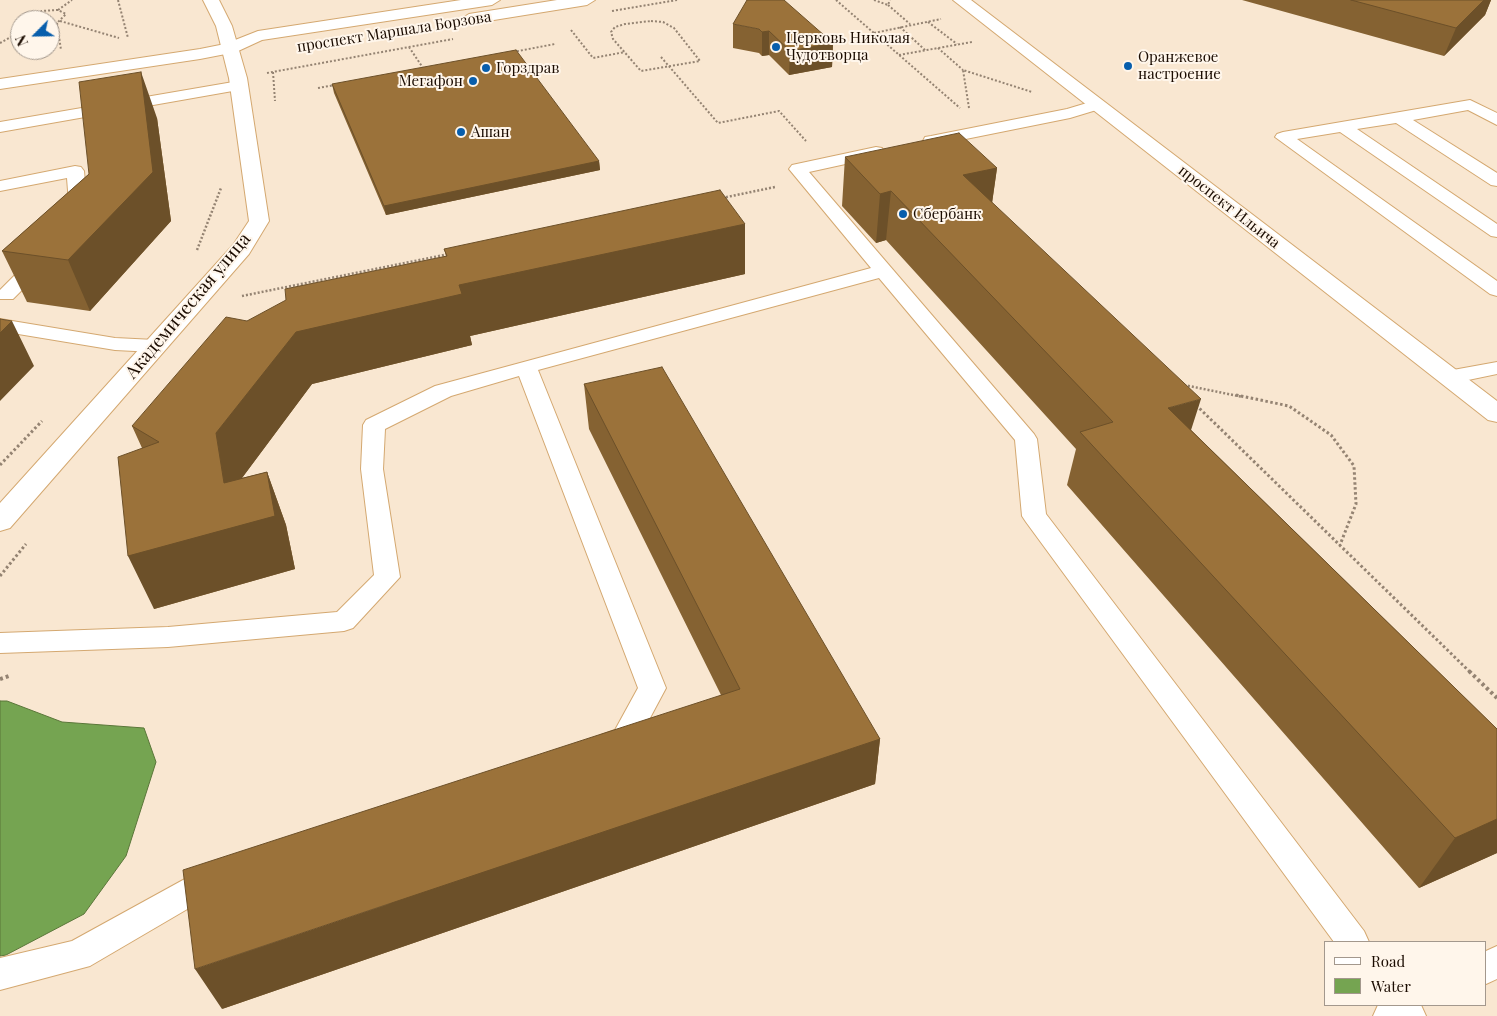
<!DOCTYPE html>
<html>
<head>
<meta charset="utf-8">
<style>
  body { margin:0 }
  #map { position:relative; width:1497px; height:1016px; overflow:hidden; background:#f9e7d1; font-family:"Playfair Display",serif }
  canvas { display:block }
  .legend { position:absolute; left:1324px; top:941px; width:162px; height:65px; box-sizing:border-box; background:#fff6eb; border:1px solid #a3988d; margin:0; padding:6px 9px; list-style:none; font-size:15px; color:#1a0b00 }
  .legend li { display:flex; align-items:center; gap:10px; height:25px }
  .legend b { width:25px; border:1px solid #a3988d }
  .north { position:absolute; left:10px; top:10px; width:50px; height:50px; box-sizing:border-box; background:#fff6eb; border:1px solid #a3988d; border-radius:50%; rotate:247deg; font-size:14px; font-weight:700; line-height:20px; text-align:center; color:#1a0b00 }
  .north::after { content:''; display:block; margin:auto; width:18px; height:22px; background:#085eac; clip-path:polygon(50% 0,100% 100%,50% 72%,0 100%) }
</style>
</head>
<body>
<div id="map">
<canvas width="1497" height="1016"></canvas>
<ul class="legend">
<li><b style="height:6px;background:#fff"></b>Road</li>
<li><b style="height:14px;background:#75a451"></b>Water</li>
</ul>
<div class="north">N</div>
</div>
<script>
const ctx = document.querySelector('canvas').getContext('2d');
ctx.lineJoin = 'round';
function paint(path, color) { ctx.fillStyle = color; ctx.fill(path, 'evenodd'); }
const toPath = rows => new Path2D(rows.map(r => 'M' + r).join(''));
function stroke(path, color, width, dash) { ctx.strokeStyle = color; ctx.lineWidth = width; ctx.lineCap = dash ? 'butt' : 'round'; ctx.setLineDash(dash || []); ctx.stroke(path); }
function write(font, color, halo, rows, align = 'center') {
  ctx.font = font + ' "Playfair Display",serif'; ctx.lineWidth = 4; ctx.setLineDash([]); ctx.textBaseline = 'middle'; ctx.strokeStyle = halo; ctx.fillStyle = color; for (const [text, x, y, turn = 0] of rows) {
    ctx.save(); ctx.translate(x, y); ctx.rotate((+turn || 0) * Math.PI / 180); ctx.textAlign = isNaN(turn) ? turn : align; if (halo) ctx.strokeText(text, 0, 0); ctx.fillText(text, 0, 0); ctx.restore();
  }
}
const water = toPath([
  [0,701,7,701,62,722,144,728,156,762,126,856,84,914,6,955,0,956,0,701]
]);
paint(water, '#75a451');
stroke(water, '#5a7639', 1);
const service = toPath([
  [239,81,244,83,247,86,244,89,0,132,0,122,239,81],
  [1097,100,1105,105,1103,108,1070,118,931,146,925,145,923,141,925,137,931,136,1067,109,1097,100],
  [1470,100,1497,113,1497,125,1468,110,1413,120,1497,173,1497,186,1491,185,1396,123,1357,129,1497,224,1497,237,1491,236,1340,132,1297,139,1497,281,1497,296,1490,294,1275,137,1277,134,1283,132,1470,100],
  [876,147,882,148,884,152,882,156,809,172,1034,434,1037,439,1046,514,1364,931,1369,942,1334,942,1026,522,1022,516,1015,440,879,278,538,370,666,688,635,746,611,755,601,751,597,743,601,735,615,730,638,688,519,376,451,396,385,429,383,469,400,577,353,628,344,631,168,647,0,653,0,633,168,627,337,612,374,575,361,469,363,425,366,420,435,386,871,268,789,169,792,165,876,147],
  [75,166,81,167,84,171,88,216,85,220,79,221,73,220,70,216,67,178,0,191,0,181,75,166],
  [40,255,47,257,49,261,47,265,13,299,0,299,0,290,33,257,40,255],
  [0,319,115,338,155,340,162,342,165,346,162,350,155,352,115,350,0,331,0,319],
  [1497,362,1497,374,1449,384,1442,382,1438,377,1442,372,1497,362],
  [214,863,225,867,229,877,225,887,90,966,0,990,0,958,72,941,214,863],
  [1497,946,1497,979,1486,984,1486,951,1497,946],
  [1378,1005,1421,1005,1426,1016,1373,1016,1378,1005]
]);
const minor = toPath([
  [203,0,219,0,232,26,247,78,269,221,249,254,10,528,0,531,0,503,233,245,249,221,229,78,216,26,203,0]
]);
const tertiary = toPath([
  [461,0,500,0,492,5,262,40,236,52,200,59,0,89,0,79,200,49,225,44,258,31,461,0],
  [557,0,595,0,587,5,469,24,461,19,469,14,557,0],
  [953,0,971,0,1497,401,1497,422,1488,420,953,0]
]);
stroke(service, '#d4a870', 2);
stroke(minor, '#d4a870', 2);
stroke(tertiary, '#d4a870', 2);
stroke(toPath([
  [118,0,128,38],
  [836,0,960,108],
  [874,0,888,5,890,0],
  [888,5,910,24],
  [58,10,72,0],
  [612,11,677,0],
  [22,20,42,11,58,10,66,14,57,23,50,25],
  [60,21,119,38],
  [651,21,663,22,674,28,700,61,641,71,613,39,611,32,615,27,625,24,651,21],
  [928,22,957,44],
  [57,23,61,50],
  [900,27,925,50],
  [571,30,593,58,625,52],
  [874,33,941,19],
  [0,43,20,32],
  [409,47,423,68],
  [938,48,963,70],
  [513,52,555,44],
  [899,55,972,42],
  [661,57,718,123,779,111,806,141],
  [273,72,275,101],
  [267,73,453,39],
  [318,88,335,85],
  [969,108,963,70,1032,92]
]), '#948372', 2, [2, 2]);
stroke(toPath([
  [722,198,775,187],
  [197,250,221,188],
  [242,296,449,254],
  [1184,385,1243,397]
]), '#948372', 2.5, [2, 2]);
stroke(toPath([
  [1236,395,1289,406,1331,435,1354,466,1356,504,1340,545],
  [1196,405,1470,672],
  [0,465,42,421],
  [0,576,26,544]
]), '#948372', 3, [2.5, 2.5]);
stroke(toPath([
  [1469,671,1497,698],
  [0,679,9,676]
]), '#948372', 4, [3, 3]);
paint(service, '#fff');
paint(minor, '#fff');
paint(tertiary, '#fff');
paint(toPath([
  [1242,0,1491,0,1485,15,1444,56],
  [733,24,833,43,832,67,789,75,769,55,762,56,759,53,733,48],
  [332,84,599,161,600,170,386,215,334,93],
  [157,118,171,221,90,311,27,302,2,251,89,174],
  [845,157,997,168,992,203,1191,430,1497,729,1497,853,1419,888,1067,485,1076,449,886,240,876,243,842,206],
  [745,224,745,274,470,336,472,345,312,384,242,478,267,472,286,525,295,569,154,609,142,448,132,426,247,321,446,256,444,249],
  [584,384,880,739,875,784,222,1009,721,695,589,429]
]), '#856232');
paint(toPath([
  [1484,0,1491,0,1485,15,1444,56,1456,28],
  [769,31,769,55,762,56,762,32],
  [833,43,832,67,789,75,790,51],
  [141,72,157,118,171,221,90,311,68,260],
  [599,161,600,170,386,215,384,206],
  [997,168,990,217,963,175],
  [891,191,886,240,876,243,880,194],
  [745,224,745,274,470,336,472,345,312,384,236,486,267,472,286,525,295,569,154,609,128,556,224,483,216,433,296,332,459,285],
  [12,321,34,366,0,401,0,333],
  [1201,399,1184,452,1168,408],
  [880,739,875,784,222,1009,195,969],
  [1497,819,1497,853,1419,888,1455,838]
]), '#6c5029');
const building = toPath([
  [747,0,784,0,833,43,790,51,769,31,762,32,759,29,733,24,747,0],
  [1351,0,1484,0,1456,28,1351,0],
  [516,50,599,161,384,206,332,84,516,50],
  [141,72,153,172,68,260,2,251,89,174,79,82,141,72],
  [959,133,997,168,963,175,1201,399,1168,408,1497,729,1497,819,1455,838,1080,432,1113,422,891,191,880,194,845,157,959,133],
  [720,190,745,224,459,285,462,294,296,332,216,433,224,483,267,472,275,516,128,556,118,457,159,442,132,426,226,317,247,321,286,300,285,289,447,256,444,249,720,190],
  [0,319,12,321,0,333,0,319],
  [662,367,880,739,195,969,183,870,740,689,584,384,662,367]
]);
paint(building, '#9b723a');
stroke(building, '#6c5029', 1);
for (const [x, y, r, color] of [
  [776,47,5,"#085eac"],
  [1128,66,5,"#085eac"],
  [486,68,5,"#085eac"],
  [473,81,5,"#085eac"],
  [461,132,5,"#085eac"],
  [903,214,5,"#085eac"]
]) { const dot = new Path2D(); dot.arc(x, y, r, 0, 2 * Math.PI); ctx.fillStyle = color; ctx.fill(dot); stroke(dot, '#fff6eb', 2); }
write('15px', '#1a0b00', '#fff6eb', [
  ["проспект Маршала Борзова",394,32,-9],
  ["проспект Ильича",1229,207,38]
]);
write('15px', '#1a0b00', '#fff6eb', [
  ["Церковь Николая",786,38],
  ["Чудотворца",786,55],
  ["Оранжевое",1138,57],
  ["настроение",1138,74],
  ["Горздрав",496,68],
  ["Мегафон",463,81,"right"],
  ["Ашан",471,132],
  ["Сбербанк",913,214]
], 'left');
write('18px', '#1a0b00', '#fff6eb', [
  ["Академическая улица",188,306,-50]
]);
</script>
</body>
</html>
